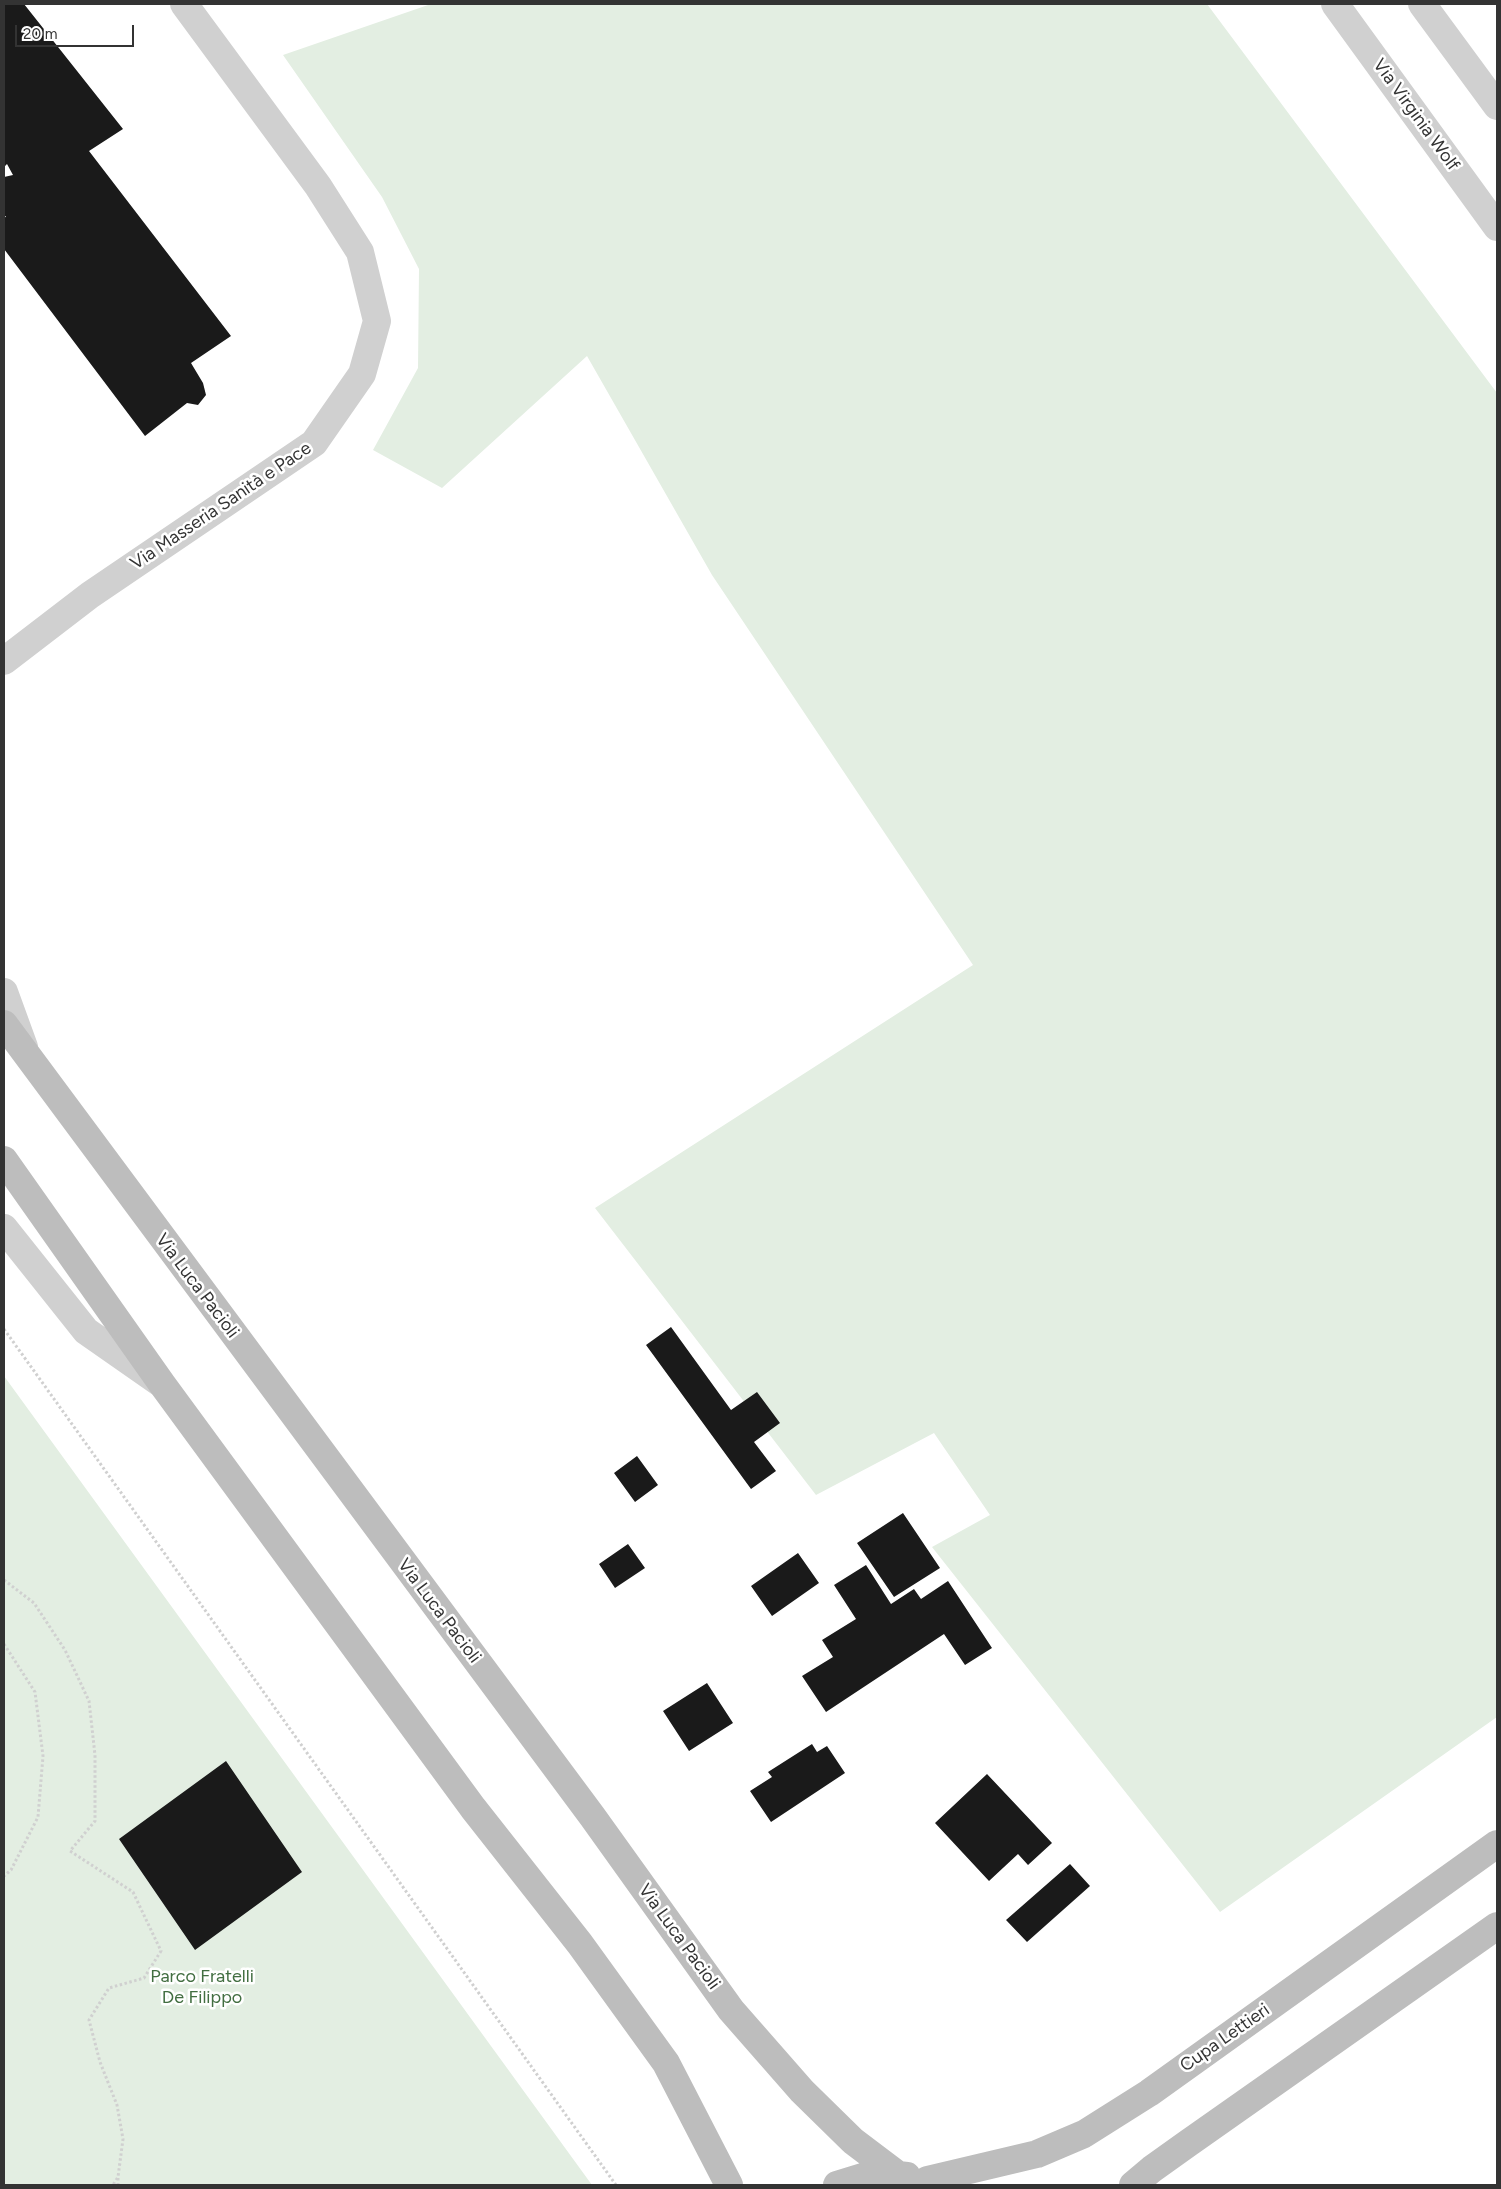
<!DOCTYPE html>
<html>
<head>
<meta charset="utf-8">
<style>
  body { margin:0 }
  #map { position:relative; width:1501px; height:2189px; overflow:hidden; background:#fff; font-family:Figtree,sans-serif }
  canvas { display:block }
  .frame { position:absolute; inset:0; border:5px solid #333; pointer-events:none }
  .scale { position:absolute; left:15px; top:25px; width:119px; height:22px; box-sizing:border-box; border:2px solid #333; border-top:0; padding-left:6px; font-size:15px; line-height:18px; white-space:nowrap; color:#333; -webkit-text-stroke:4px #fff; paint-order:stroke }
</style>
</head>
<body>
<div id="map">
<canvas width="1501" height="2189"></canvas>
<div class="frame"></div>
<div class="scale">20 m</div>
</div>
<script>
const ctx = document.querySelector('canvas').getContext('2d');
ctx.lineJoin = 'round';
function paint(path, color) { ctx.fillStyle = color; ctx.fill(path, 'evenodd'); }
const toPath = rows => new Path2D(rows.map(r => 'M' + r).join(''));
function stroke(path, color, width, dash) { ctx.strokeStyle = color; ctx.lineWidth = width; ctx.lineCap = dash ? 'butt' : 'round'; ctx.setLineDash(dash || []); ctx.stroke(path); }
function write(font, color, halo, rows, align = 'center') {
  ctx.font = font + ' Figtree,sans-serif'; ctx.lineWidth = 5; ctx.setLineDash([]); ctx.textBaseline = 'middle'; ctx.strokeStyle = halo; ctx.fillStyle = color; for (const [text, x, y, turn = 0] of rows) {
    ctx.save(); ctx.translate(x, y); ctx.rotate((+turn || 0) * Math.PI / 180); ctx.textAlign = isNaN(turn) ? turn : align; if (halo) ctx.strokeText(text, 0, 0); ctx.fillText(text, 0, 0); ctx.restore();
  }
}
paint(toPath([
  [431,4,1207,4,1497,393,1497,1717,1220,1912,932,1547,990,1515,934,1433,816,1495,595,1208,973,965,712,575,587,356,442,488,373,450,418,368,419,269,382,197,283,55],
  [4,1376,592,2185,4,2185]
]), '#e3eee2');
paint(toPath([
  [5,4,24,4,123,129,89,151,231,336,191,363,203,383,206,395,198,405,187,403,145,436,4,249,4,219,6,216,4,216,4,177,13,175,7,164,4,167],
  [671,1327,731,1410,757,1392,780,1423,754,1442,776,1471,751,1489,646,1345],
  [637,1456,658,1485,635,1502,614,1473],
  [903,1513,940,1568,894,1597,857,1543],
  [628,1544,645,1568,615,1588,599,1564],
  [798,1553,819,1583,772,1616,751,1586],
  [866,1565,891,1604,914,1589,921,1599,948,1581,992,1648,965,1665,944,1634,826,1712,802,1676,833,1657,822,1640,856,1619,834,1585],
  [707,1683,733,1723,689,1751,663,1711],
  [812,1744,817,1752,827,1746,845,1773,771,1822,750,1791,772,1777,768,1772],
  [226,1761,302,1872,195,1950,119,1839],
  [987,1774,1052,1843,1028,1865,1018,1854,989,1881,935,1823],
  [1070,1864,1090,1886,1027,1942,1006,1920]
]), '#1a1a1a');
stroke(toPath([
  [4,1329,616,2185],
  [4,1580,34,1603,65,1650,89,1701,95,1755,95,1821,70,1851,133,1892,161,1951,144,1978,109,1988,89,2020,100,2062,117,2105,123,2139,118,2177,113,2185],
  [4,1644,35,1692,43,1756,38,1817,11,1870,4,1876],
  [118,2178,118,2185]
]), '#d0d0d0', 3, [2.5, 2.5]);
stroke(toPath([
  [1335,4,1497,227],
  [1422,4,1497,106],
  [4,661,90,595,314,443,362,374,377,321,360,252,318,186,184,4],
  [4,992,24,1047],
  [4,1228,86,1331,159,1382]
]), '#d0d0d0', 28);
stroke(toPath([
  [4,1024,592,1816,731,2010,802,2091,853,2141,898,2175],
  [4,1160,162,1384,473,1808,580,1944,666,2063,729,2185],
  [927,2180,1037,2154,1084,2134,1149,2093,1497,1844],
  [837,2185,863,2177,898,2175,907,2176],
  [1133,2185,1152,2169,1187,2144,1497,1926]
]), '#bdbdbd', 28);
write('18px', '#333', '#fff', [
  ["Via Virginia Wolf",1416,115,54],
  ["Via Masseria Sanità e Pace",221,506,-34],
  ["Via Luca Pacioli",197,1286,53],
  ["Via Luca Pacioli",439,1611,53],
  ["Via Luca Pacioli",679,1937,54],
  ["Cupa Lettieri",1225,2038,-35]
]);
write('18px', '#426e41', '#fff', [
  ["Parco Fratelli",202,1977],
  ["De Filippo",202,1998]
]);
</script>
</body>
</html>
